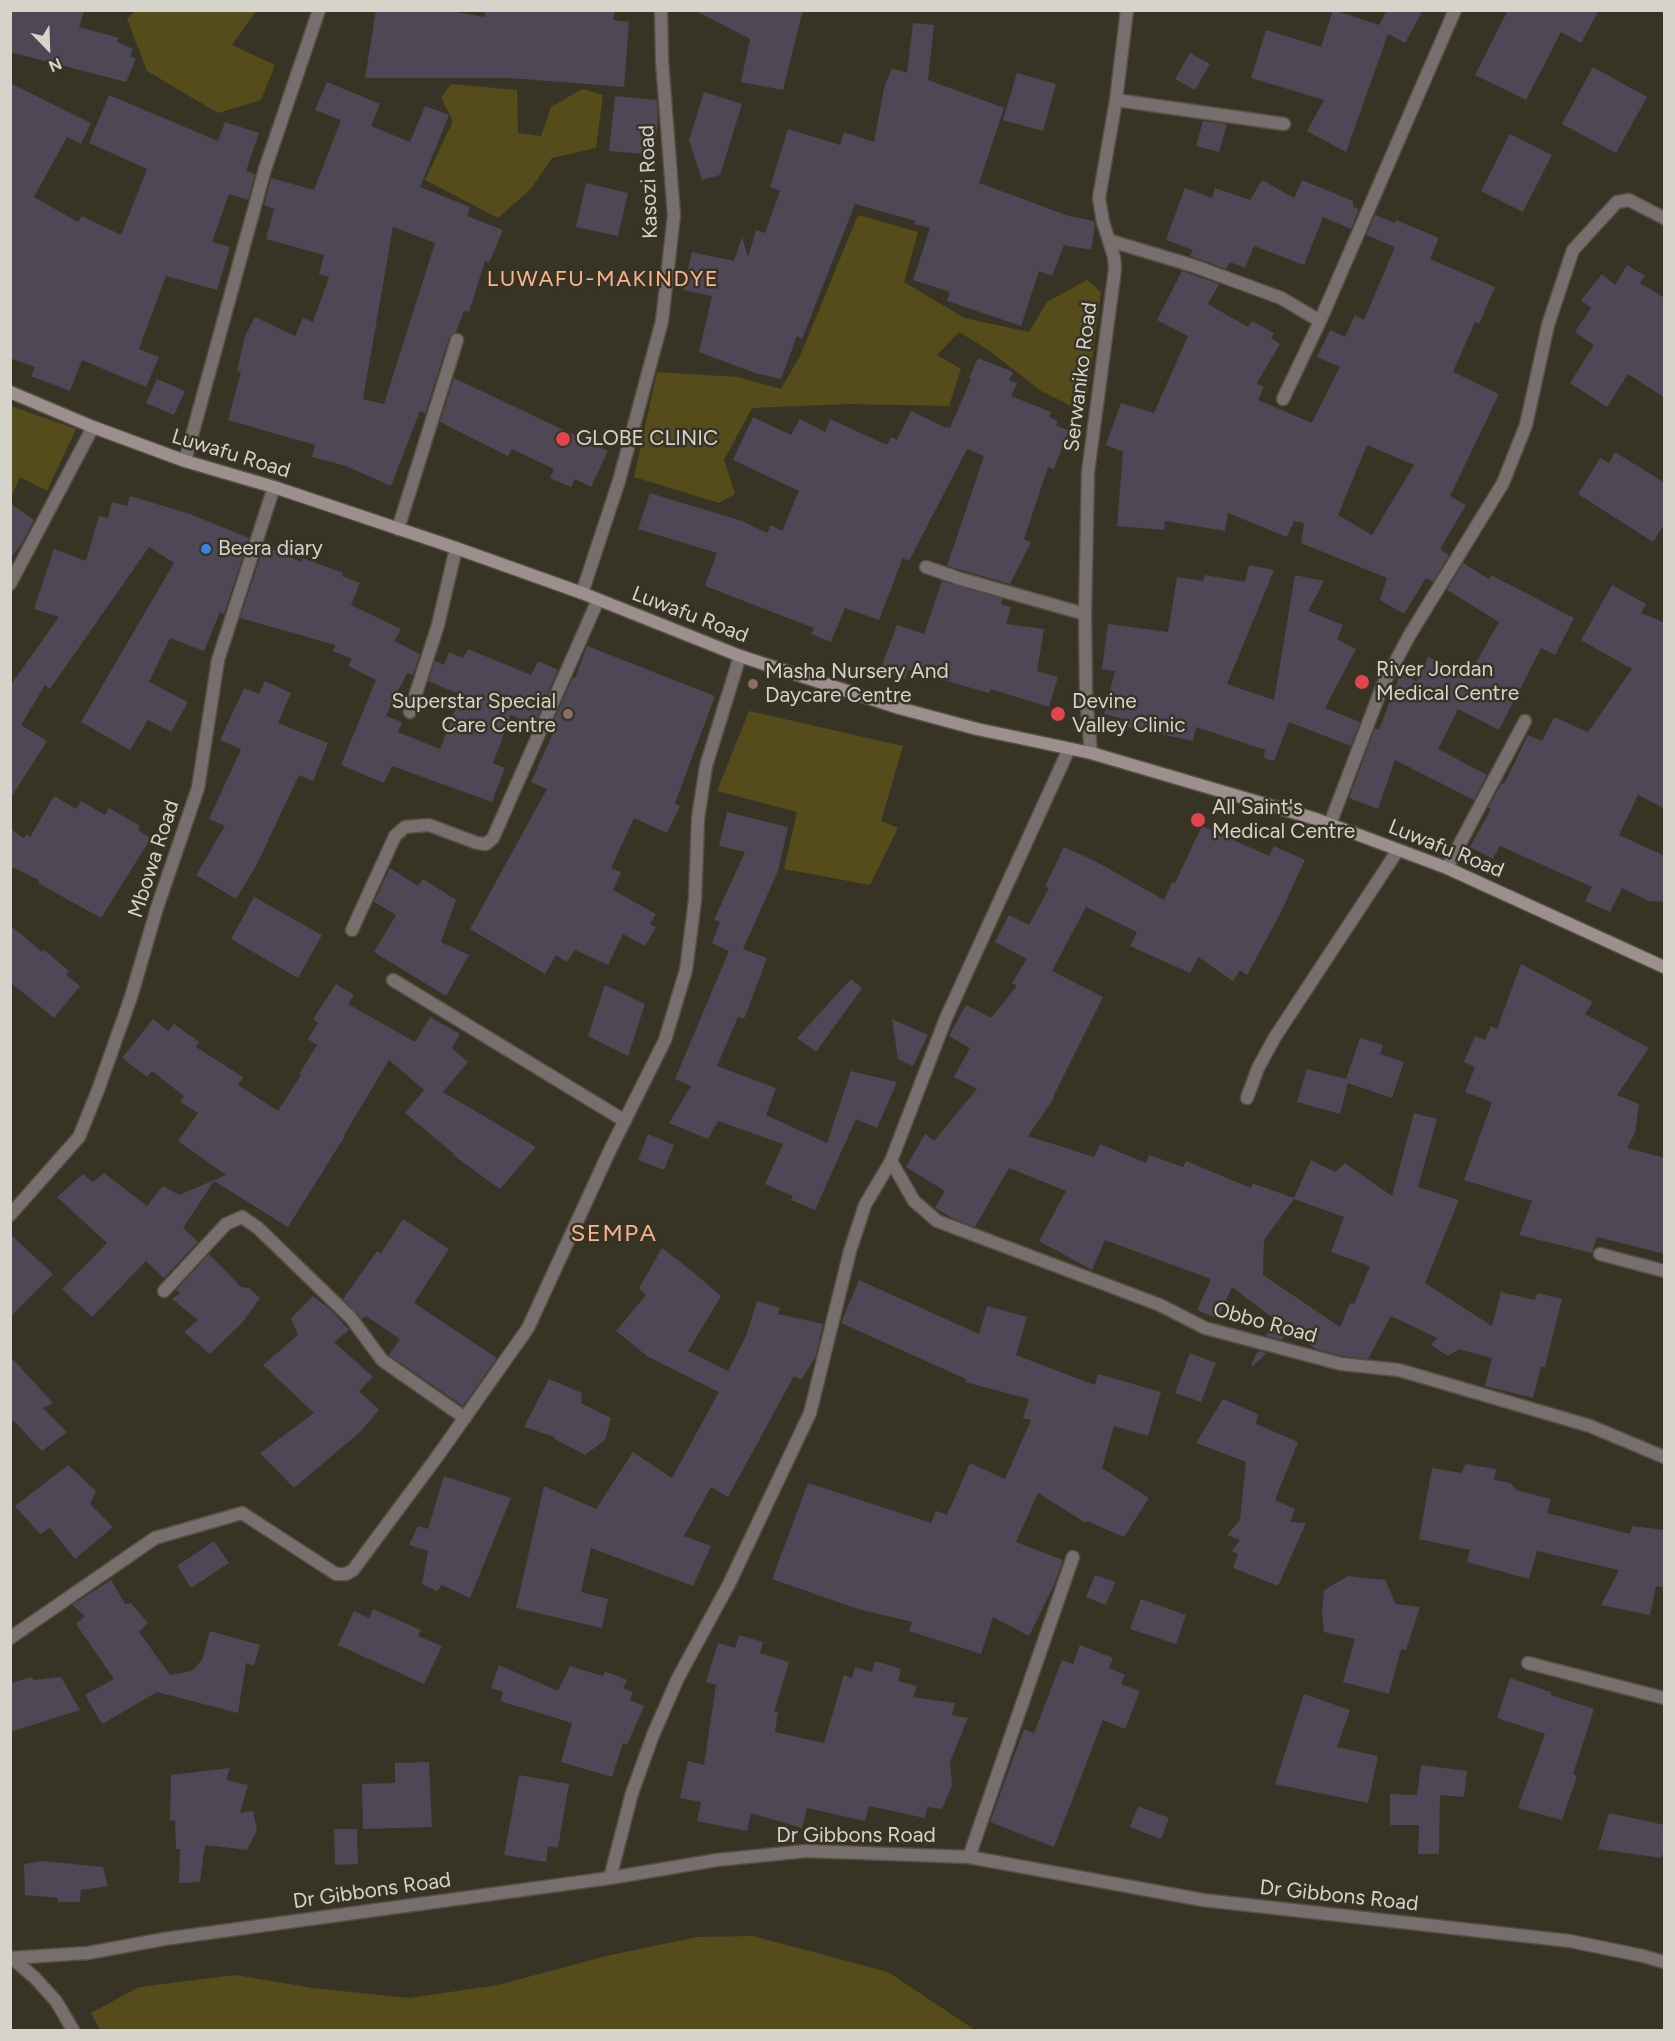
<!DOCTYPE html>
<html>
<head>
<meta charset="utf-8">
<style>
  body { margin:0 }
  #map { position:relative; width:1675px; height:2041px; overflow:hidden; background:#373425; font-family:Figtree,sans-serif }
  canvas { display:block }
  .frame { position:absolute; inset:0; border:12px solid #d5d3ca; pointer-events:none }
  .north { position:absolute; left:18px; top:18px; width:60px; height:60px; -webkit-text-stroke:4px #373425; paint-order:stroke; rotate:157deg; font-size:16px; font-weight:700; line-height:24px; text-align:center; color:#d5d3ca }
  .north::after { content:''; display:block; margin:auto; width:21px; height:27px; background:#d5d3ca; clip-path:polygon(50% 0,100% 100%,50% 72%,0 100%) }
</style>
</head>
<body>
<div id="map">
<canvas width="1675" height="2041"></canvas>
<div class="frame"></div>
<div class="north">N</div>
</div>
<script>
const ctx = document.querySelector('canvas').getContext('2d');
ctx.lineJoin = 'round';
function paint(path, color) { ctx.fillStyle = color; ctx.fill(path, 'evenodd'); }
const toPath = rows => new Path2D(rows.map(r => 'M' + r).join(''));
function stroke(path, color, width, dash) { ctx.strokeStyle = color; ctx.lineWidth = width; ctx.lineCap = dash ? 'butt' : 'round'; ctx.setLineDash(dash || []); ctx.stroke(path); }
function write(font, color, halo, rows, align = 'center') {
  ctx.font = font + ' Figtree,sans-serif'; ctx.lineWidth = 5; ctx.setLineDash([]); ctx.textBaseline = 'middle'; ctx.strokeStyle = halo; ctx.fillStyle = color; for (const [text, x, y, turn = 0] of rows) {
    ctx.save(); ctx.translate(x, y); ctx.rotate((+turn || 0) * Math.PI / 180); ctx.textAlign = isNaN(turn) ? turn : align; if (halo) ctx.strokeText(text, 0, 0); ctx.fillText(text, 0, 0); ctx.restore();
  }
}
paint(toPath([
  [135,11,256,11,232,45,275,65,261,100,218,113,147,71,127,19],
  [451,84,517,90,518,133,541,136,551,107,582,89,603,95,596,148,552,158,531,189,498,218,425,180,453,121,441,98],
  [858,215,918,232,904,282,964,318,1029,332,1047,302,1087,280,1101,292,1085,413,1041,391,990,351,959,332,937,355,961,369,949,406,850,404,752,408,724,460,735,494,719,503,634,477,657,372,737,377,781,389,800,356],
  [11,406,76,429,47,491,20,477,11,497],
  [749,711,903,746,881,821,898,828,870,885,784,869,797,812,717,791],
  [753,1936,888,1972,975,2030,100,2030,91,2013,139,1987,235,1975,313,1988,409,1998,498,1985,606,1956,697,1937]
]), '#564b1b');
paint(toPath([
  [10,10,85,10,79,27,119,38,117,42,133,49,130,56,136,59,126,82,10,52],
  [376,10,445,10,484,17,486,10,615,10,613,20,629,22,624,87,510,78,365,78],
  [694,10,803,10,783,90,741,82,750,39],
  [1333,10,1379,25,1387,10,1423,10,1405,43,1388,34,1346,152,1307,131,1324,100,1251,78,1266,30,1321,47],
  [1508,10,1599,10,1581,43,1561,32,1526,100,1475,75],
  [913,23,934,25,928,80,1004,108,979,183,1069,216,1094,221,1095,226,1091,250,1064,245,1052,276,1039,271,1021,326,947,301,950,292,913,280,930,228,915,224,916,221,855,204,802,339,797,336,781,379,755,373,699,352,712,296,683,290,692,252,734,261,742,237,748,257,756,230,765,233,780,191,770,187,788,129,840,145,844,132,874,142,884,88,892,68,907,73],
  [1190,53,1210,64,1195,90,1175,79],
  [1593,67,1647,97,1616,153,1562,124],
  [1017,73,1056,84,1043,131,1003,120],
  [327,82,380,104,371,126,410,142,425,106,449,115,420,187,470,207,467,216,503,230,489,263,485,261,469,312,464,311,456,332,449,338,425,414,420,411,391,486,346,466,312,457,315,445,228,420,241,372,237,371,245,336,255,317,295,336,303,318,313,322,329,277,319,274,324,255,266,239,274,209,264,205,271,178,314,190,341,120,315,110],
  [393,227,435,243,384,404,363,399],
  [10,83,91,123,81,144,67,137,34,197,78,222,82,216,121,235,147,169,89,143,109,95,218,141,225,122,259,133,246,171,255,174,248,200,229,194,212,242,230,247,217,290,166,276,139,349,159,357,146,387,82,360,70,391,31,376,35,367,10,358],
  [704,92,742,104,720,175,702,180,689,140],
  [615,96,657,100,658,118,654,155,609,151],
  [1203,121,1227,124,1219,152,1196,146],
  [1510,134,1552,155,1523,212,1481,191],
  [1262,180,1294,198,1302,180,1353,201,1353,207,1359,209,1351,229,1323,217,1304,265,1254,246,1245,268,1230,262,1226,269,1190,256,1193,250,1166,240,1185,188,1212,198,1215,188,1250,200],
  [586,183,628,193,618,236,576,227],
  [1375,215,1395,223,1396,220,1439,238,1430,259,1495,287,1479,324,1475,322,1453,372,1499,394,1450,496,1466,505,1440,549,1449,555,1433,582,1426,578,1404,614,1380,600,1387,578,1301,543,1304,523,1294,521,1287,537,1228,513,1225,531,1165,521,1164,530,1117,526,1123,452,1106,445,1121,403,1154,413,1188,336,1157,320,1182,271,1219,284,1208,304,1248,327,1252,321,1274,333,1271,338,1280,344,1257,383,1264,387,1258,400,1312,423,1340,367,1317,357,1330,330,1345,337,1355,315,1364,320,1395,247,1366,235],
  [1367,445,1414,465,1372,535,1338,515],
  [1627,265,1645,276,1640,283,1665,298,1665,398,1628,374,1607,407,1570,383,1594,345,1575,332,1591,308,1581,300,1602,274,1615,285],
  [978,358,1013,372,1009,380,1017,383,1011,396,1051,412,1049,417,1058,421,1056,426,1069,430,1054,469,1048,467,1024,539,1031,542,1010,584,947,566,984,456,967,449,909,561,903,558,879,620,845,608,831,642,811,634,814,628,705,586,717,553,638,529,650,493,742,521,767,533,771,525,782,531,799,491,733,460,753,417,791,435,800,419,825,432,830,419,887,445,891,437,897,440,911,411,946,428,947,426,950,428,971,379,969,378],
  [454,378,608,451,591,487,575,479,571,487,550,478,554,469,512,449,508,456,440,422],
  [157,379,185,391,174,415,146,403],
  [1615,452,1665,483,1665,523,1653,542,1578,494,1600,458,1609,463],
  [130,496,190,514,249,538,224,614,220,612,204,651,170,638,149,682,188,702,171,732,148,720,130,750,81,722,174,563,149,547,50,689,45,685,21,725,47,741,10,799,10,686,59,617,34,609,54,549,86,561,99,516,108,518,112,502,127,506],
  [10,503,34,520,22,543,10,559],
  [264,546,301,562,303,558,343,573,342,576,360,583,351,605,401,629,394,641,420,654,413,675,407,673,386,716,402,722,398,732,440,749,461,695,428,681,435,661,444,665,449,652,463,658,468,649,531,675,538,661,558,670,534,725,511,715,493,763,505,768,492,802,392,766,384,783,341,765,376,680,348,666,352,659,333,651,335,645,240,618],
  [1463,563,1489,579,1491,575,1574,618,1555,655,1541,648,1499,730,1458,709,1438,749,1487,775,1474,800,1395,760,1378,809,1349,798,1375,728,1379,730,1400,674,1417,681,1428,657,1470,673,1499,622,1447,590],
  [1249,565,1274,570,1227,684,1274,700,1295,575,1324,581,1308,611,1343,625,1337,639,1356,649,1325,708,1360,722,1351,746,1289,722,1274,761,1264,758,1265,750,1196,727,1193,741,1127,727,1128,720,1104,714,1115,671,1102,669,1108,624,1168,632,1177,577,1203,581,1205,575,1245,582],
  [942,581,1003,599,1001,604,1011,607,1006,624,1044,629,1037,671,1058,677,1049,707,991,689,989,693,908,670,905,679,880,670,897,625,924,634],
  [1612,585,1646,604,1641,613,1665,623,1665,809,1638,795,1619,835,1665,856,1665,902,1649,901,1622,888,1610,912,1585,901,1592,887,1500,846,1493,859,1470,847,1491,809,1488,808,1502,783,1504,784,1528,735,1542,741,1554,717,1588,732,1632,669,1581,640],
  [587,646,715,696,675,803,680,806,667,833,634,818,611,868,621,872,613,890,656,914,650,924,656,927,645,946,623,934,608,965,575,950,567,962,556,955,545,974,470,929,547,789,531,782,553,733,549,731,573,677,575,678],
  [265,681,291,693,278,723,328,743,313,781,299,775,257,864,236,899,196,875,225,826,209,819,241,749,220,740,244,688,259,694],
  [54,796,76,809,81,801,105,815,109,808,140,826,138,830,151,838,101,918,38,883,39,880,10,866,10,829,24,838,27,834,30,837],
  [727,812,788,827,778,871,743,949,767,958,744,1019,738,1017,717,1066,776,1088,766,1115,827,1143,851,1071,897,1082,877,1128,856,1119,815,1210,791,1200,793,1196,765,1184,783,1144,718,1121,708,1139,669,1123,691,1086,675,1079,729,951,712,943,720,922,714,920,745,852,719,846],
  [1202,826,1269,856,1274,846,1305,860,1280,914,1247,975,1240,970,1233,981,1198,957,1190,973,1130,946,1137,932,1086,907,1052,971,1103,997,1053,1097,1054,1098,1028,1136,1094,1157,1100,1144,1146,1163,1149,1155,1183,1167,1186,1161,1251,1188,1252,1183,1294,1198,1311,1160,1335,1172,1345,1163,1392,1196,1414,1113,1437,1119,1418,1187,1459,1200,1425,1283,1492,1326,1501,1292,1535,1300,1537,1293,1562,1299,1545,1367,1541,1366,1533,1398,1485,1386,1492,1358,1459,1349,1448,1356,1431,1345,1437,1338,1391,1316,1368,1359,1342,1356,1316,1349,1290,1331,1281,1340,1266,1336,1274,1319,1232,1287,1218,1319,1197,1310,1211,1279,1105,1240,1092,1270,1039,1241,1066,1191,1009,1168,975,1227,954,1219,935,1208,945,1191,906,1167,925,1134,934,1141,977,1089,954,1077,970,1048,949,1036,966,1005,991,1018,1017,986,1012,983,1027,959,995,942,1009,915,1029,925,1049,888,1045,886,1064,847,1095,861,1164,900,1172,882,1175,883],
  [1294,1199,1344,1217,1331,1252,1370,1266,1354,1304,1350,1303,1340,1327,1263,1275,1264,1240],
  [390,868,418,886,423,879,456,900,441,942,469,955,446,996,374,952,396,915,374,902],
  [254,897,322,935,298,978,231,939],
  [10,925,42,952,44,950,69,971,66,975,80,986,54,1018,10,982],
  [1521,964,1593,1002,1585,1014,1649,1048,1617,1095,1639,1104,1635,1133,1627,1148,1665,1158,1665,1254,1597,1237,1592,1253,1519,1235,1532,1201,1464,1180,1492,1102,1465,1092,1475,1067,1464,1062,1475,1036,1485,1040,1491,1026,1497,1029],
  [851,979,862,988,816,1052,797,1038],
  [336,984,354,995,348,1004,415,1042,430,1017,460,1034,452,1048,468,1062,443,1092,536,1147,500,1189,453,1155,454,1154,405,1113,424,1090,389,1060,344,1135,345,1136,288,1227,214,1181,183,1228,198,1242,164,1278,146,1261,92,1317,62,1289,107,1243,57,1197,83,1174,93,1182,104,1173,147,1206,163,1186,179,1195,226,1175,178,1141,198,1113,180,1102,184,1096,152,1071,147,1077,122,1058,153,1019,168,1031,174,1024,199,1042,196,1047,243,1077,238,1085,278,1111,301,1075,299,1074,317,1045,308,1039,318,1023,313,1019],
  [605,985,645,1004,628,1056,588,1036],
  [892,1019,928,1035,913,1066,898,1059],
  [1360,1038,1383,1045,1380,1054,1404,1062,1392,1098,1348,1083,1340,1114,1297,1102,1307,1069,1346,1079],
  [648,1134,674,1145,664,1170,638,1160],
  [403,1219,449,1249,414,1303,497,1358,463,1406,389,1355,400,1339,366,1316,362,1319,343,1299,377,1251,381,1253],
  [10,1234,53,1274,10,1317],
  [662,1248,693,1272,721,1296,688,1351,728,1371,746,1336,757,1301,780,1308,778,1314,823,1324,816,1356,801,1380,794,1376,728,1497,711,1487,684,1536,711,1546,693,1586,591,1548,581,1592,608,1599,602,1628,516,1608,544,1486,596,1509,633,1452,672,1478,719,1392,647,1356,616,1331,646,1295,639,1288],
  [209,1254,241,1287,249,1288,260,1298,242,1323,210,1354,184,1332,198,1320,172,1299,180,1293,176,1290],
  [859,1280,979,1334,987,1306,1027,1317,1016,1355,1095,1385,1098,1374,1161,1392,1148,1436,1114,1426,1102,1468,1149,1498,1124,1537,1087,1521,1086,1523,1038,1493,1016,1542,1063,1560,1054,1585,1029,1636,993,1617,981,1654,909,1631,912,1622,858,1609,772,1579,808,1483,931,1523,936,1511,947,1515,970,1463,1005,1479,1031,1420,1023,1418,1029,1399,965,1382,966,1379,841,1323],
  [313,1296,332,1311,349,1330,334,1342,373,1377,359,1391,379,1410,360,1432,294,1488,260,1453,314,1413,263,1365,298,1335,291,1318],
  [1258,1351,1267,1353,1253,1366,1251,1365],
  [1190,1353,1216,1363,1201,1402,1175,1393],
  [10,1356,53,1403,43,1408,67,1432,42,1451,10,1417],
  [549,1379,582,1393,581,1403,611,1418,605,1440,585,1455,555,1439,555,1437,524,1427],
  [1223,1399,1258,1414,1256,1424,1298,1442,1275,1500,1295,1509,1290,1522,1306,1523,1278,1586,1233,1568,1238,1554,1232,1551,1240,1540,1227,1535,1240,1520,1246,1462,1196,1443],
  [1466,1464,1496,1469,1494,1480,1511,1483,1516,1490,1551,1499,1547,1513,1630,1534,1632,1526,1665,1530,1665,1588,1656,1586,1650,1615,1601,1605,1619,1570,1537,1551,1529,1579,1467,1562,1470,1550,1419,1539,1432,1468,1461,1473],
  [68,1465,96,1491,90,1504,113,1527,75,1559,50,1528,40,1534,15,1506],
  [444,1476,511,1498,470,1598,442,1585,437,1591,422,1584,428,1551,409,1545,418,1526,428,1529],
  [214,1541,229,1563,191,1588,177,1566],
  [1095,1575,1115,1582,1106,1605,1086,1597],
  [1348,1576,1385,1580,1396,1604,1420,1607,1406,1650,1401,1649,1389,1694,1343,1682,1355,1639,1324,1632,1322,1612,1324,1590],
  [111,1580,125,1604,131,1603,148,1623,139,1632,170,1675,192,1671,202,1660,210,1631,260,1645,254,1666,246,1663,238,1713,157,1692,102,1724,85,1695,114,1679,76,1624,85,1616,72,1605],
  [1141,1599,1186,1615,1176,1644,1130,1629],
  [373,1609,421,1630,418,1636,442,1646,424,1684,338,1645,354,1611,369,1618],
  [739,1635,763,1642,760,1653,789,1662,774,1712,778,1712,775,1732,824,1743,844,1675,852,1678,855,1667,872,1672,875,1661,901,1669,898,1681,917,1686,913,1697,955,1703,952,1715,968,1718,950,1762,952,1785,942,1809,927,1807,925,1818,869,1806,865,1821,807,1808,802,1828,751,1813,747,1831,697,1821,701,1802,680,1798,688,1761,704,1765,716,1685,706,1682,718,1643,735,1648],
  [1080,1645,1113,1658,1109,1668,1125,1675,1121,1684,1140,1691,1125,1729,1103,1720,1054,1847,990,1822,1024,1729,1034,1733,1062,1660,1073,1664],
  [499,1665,558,1691,570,1666,603,1676,605,1671,627,1680,623,1688,633,1692,630,1700,644,1706,627,1745,623,1743,612,1777,561,1762,572,1723,500,1701,503,1692,491,1688],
  [30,1677,35,1680,61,1677,80,1710,10,1732,10,1684],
  [1510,1678,1551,1692,1551,1695,1594,1709,1573,1774,1577,1776,1562,1820,1518,1808,1545,1734,1497,1718],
  [1304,1694,1350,1710,1337,1747,1378,1756,1368,1803,1275,1784],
  [429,1762,432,1827,363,1829,362,1784,395,1783,395,1763],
  [1421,1765,1467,1771,1464,1797,1440,1795,1439,1854,1418,1854,1419,1825,1390,1825,1390,1794,1417,1795],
  [230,1768,226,1780,248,1785,240,1813,253,1811,257,1830,247,1850,205,1845,200,1882,179,1883,180,1849,176,1849,175,1820,170,1821,171,1775],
  [519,1775,569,1784,558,1848,548,1846,546,1862,504,1855],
  [1138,1806,1169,1818,1161,1839,1130,1827],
  [1609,1813,1665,1825,1665,1848,1661,1858,1598,1849],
  [334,1829,357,1829,358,1864,335,1865],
  [44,1861,103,1867,108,1886,81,1890,80,1902,58,1902,58,1898,25,1895,24,1864]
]), '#4d4756');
const street = toPath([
  [1116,100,1284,124],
  [1111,241,1194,266,1281,298,1320,321,1283,399],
  [1320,321,1455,10],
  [185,461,265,169,319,10],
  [398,529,457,340],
  [926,567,961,579,1085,614],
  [10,584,93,427],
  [582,593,619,481,662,321,674,215,662,61,661,10],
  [410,712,438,625,456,548],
  [1091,753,1086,695,1085,614,1088,472,1115,269,1114,257,1103,222,1099,198,1116,100,1127,10],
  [1330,824,1382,687,1409,636,1503,483,1526,425,1548,325,1573,250,1617,202,1629,200,1664,218],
  [1447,868,1525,721],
  [352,930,395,836,405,827,429,825,477,843,486,844,493,838,598,600],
  [393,980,625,1121],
  [1247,1098,1258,1068,1275,1037,1398,850],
  [891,1161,914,1201,937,1221,1160,1305,1205,1328,1341,1364,1399,1370,1590,1426,1664,1457],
  [10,1215,79,1137,98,1090,131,997,157,908,198,788,218,660,274,487],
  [1600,1254,1664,1271],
  [164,1291,226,1224,242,1217,258,1228,351,1318,382,1360,465,1418],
  [10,1638,155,1538,242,1513,336,1574,346,1574,353,1570,437,1457,528,1328,610,1150,665,1040,686,970,695,900,698,818,706,766,740,656],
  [1528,1663,1664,1698],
  [969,1857,1073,1557],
  [610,1878,632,1793,653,1735,678,1678,729,1584,810,1413,850,1251,865,1205,891,1161,946,1018,1069,749],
  [10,1958,88,1953,164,1939,610,1878,717,1860,807,1851,969,1857,1203,1900,1570,1941,1643,1956,1664,1962],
  [12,1958,35,1978,56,2001,73,2030]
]);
const secondary = toPath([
  [10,392,93,427,185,461,274,487,456,548,582,593,740,656,899,708,977,729,1091,753,1316,819,1447,868,1664,967]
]);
stroke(street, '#535143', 15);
stroke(secondary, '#535143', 15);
stroke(street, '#776e6d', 12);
stroke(secondary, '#9d8f8e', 12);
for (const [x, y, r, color] of [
  [563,439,8,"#e0444e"],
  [206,549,6,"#3f7fe0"],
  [1362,682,8,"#e0444e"],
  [753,684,6,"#8d6e63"],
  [568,714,6,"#8d6e63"],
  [1058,714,8,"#e0444e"],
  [1198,820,8,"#e0444e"]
]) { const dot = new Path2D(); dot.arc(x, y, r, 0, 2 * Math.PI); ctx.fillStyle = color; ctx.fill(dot); stroke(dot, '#373425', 2); }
write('21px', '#d5d3ca', '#373425', [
  ["Kasozi Road",649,182,-92],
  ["Serwaniko Road",1081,377,-83],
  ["Luwafu Road",231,454,17],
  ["Luwafu Road",690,615,21],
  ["Luwafu Road",1446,849,22],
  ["Mbowa Road",154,859,-72],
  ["Obbo Road",1265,1323,15],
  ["Dr Gibbons Road",856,1836],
  ["Dr Gibbons Road",372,1891,-8],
  ["Dr Gibbons Road",1339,1896,6]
]);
write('21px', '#d5d3ca', '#373425', [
  ["GLOBE CLINIC",576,439],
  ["Beera diary",218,549],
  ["River Jordan",1376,670],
  ["Medical Centre",1376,694],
  ["Masha Nursery And",765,672],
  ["Daycare Centre",765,696],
  ["Superstar Special",556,702,"right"],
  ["Care Centre",556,726,"right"],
  ["Devine",1072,702],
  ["Valley Clinic",1072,726],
  ["All Saint's",1212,808],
  ["Medical Centre",1212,832]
], 'left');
ctx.letterSpacing = '1.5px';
write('22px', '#feb38f', '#373425', [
  ["LUWAFU-MAKINDYE",603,280]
]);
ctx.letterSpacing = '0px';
ctx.letterSpacing = '1.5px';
write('24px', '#feb38f', '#373425', [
  ["SEMPA",614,1234]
]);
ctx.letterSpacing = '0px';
</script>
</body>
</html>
